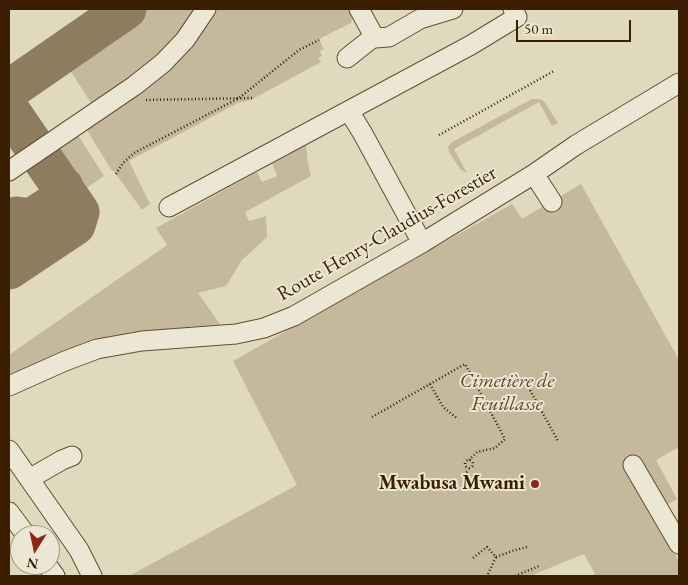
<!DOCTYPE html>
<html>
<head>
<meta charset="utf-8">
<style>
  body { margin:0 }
  #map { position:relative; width:688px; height:585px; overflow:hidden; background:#e1d9bd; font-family:"EB Garamond",serif }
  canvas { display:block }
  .frame { position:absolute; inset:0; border:10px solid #3a1f01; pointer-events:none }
  .north { position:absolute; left:10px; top:525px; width:50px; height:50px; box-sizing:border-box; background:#ece6d4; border:1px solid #a59680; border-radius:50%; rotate:190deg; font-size:14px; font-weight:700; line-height:20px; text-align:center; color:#3a1f01 }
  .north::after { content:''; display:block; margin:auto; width:18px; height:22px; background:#8f2418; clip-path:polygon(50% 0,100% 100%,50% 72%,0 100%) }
  .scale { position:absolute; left:516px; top:20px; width:115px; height:22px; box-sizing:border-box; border:2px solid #3a1f01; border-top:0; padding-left:6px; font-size:15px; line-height:18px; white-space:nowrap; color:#3a1f01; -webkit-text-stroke:4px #ece6d4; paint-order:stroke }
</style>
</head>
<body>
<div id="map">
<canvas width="688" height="585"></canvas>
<div class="frame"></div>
<div class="north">N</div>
<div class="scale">50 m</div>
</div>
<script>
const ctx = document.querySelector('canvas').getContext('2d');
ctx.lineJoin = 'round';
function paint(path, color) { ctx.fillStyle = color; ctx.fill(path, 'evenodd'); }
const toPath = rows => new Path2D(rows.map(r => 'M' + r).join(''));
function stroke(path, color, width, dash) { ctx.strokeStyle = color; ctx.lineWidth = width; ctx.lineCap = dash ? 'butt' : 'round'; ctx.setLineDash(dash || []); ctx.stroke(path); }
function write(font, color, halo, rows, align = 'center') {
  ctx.font = font + ' "EB Garamond",serif'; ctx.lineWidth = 4; ctx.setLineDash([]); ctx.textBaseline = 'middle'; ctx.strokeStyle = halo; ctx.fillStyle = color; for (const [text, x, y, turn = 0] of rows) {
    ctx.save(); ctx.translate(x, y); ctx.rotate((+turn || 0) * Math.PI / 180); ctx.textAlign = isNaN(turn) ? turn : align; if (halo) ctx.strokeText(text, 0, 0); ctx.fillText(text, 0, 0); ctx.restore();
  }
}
paint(toPath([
  [132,9,194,9,180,33,161,54,117,86,91,103,66,64,85,50,82,42],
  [214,9,350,9,353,16,351,23,319,39,324,49,320,51,322,56,318,58,321,62,251,100,238,103,129,161,150,204,142,210,113,170,112,171,85,127],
  [532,99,539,99,544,101,558,123,552,126,539,102,454,149,467,173,460,169,449,152,448,147,452,142],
  [78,135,104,176,81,192,53,150],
  [306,144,307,158,311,176,245,212,249,221,266,216,267,237,242,260,226,286,198,293,222,327,97,341,9,375,9,355,167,245,156,228,257,172,262,182,277,176,272,163],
  [581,184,679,360,679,447,656,460,677,499,652,513,679,562,679,576,596,576,584,554,530,576,129,576,297,485,233,361,512,204,522,219]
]), '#c5b99d');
stroke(toPath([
  [9,90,126,9],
  [9,110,79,212,75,225,9,269],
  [9,235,15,230,18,220,17,217,31,219,59,201,63,187]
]), '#8e7c5f', 41);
const minor = toPath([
  [359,9,375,38],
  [347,58,371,39,375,38,389,37,420,19,453,9],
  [349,111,363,134,422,243],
  [9,171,134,86,163,63,185,40,206,9],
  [534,174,552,202],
  [169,207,471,45,517,17,513,9],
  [9,386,65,361,97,349,142,341,236,334,264,328,294,316,422,243,534,174,576,145,679,83],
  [9,450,79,550,92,576],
  [633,465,679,544],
  [29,479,62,460,72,456],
  [9,512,26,535],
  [47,565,55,576]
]);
stroke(minor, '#644e30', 21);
stroke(toPath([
  [146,100,254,98],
  [439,135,554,71],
  [116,174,123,163,134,153,239,98,299,50,319,40],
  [525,381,558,441],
  [430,384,443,407,458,419],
  [372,417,465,364,505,439,495,448,477,452,469,460],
  '465 464a4 4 0 1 1 8 0a4 4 0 1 1-8 0Z',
  [464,479,468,469],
  [496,557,512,551,527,547],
  [473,558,487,547,496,557,487,576],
  [515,576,539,566]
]), '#3a1f01', 2.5, [1, 2.5]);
stroke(minor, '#ece6d4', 19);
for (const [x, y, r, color] of [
  [535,484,5,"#8f2418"]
]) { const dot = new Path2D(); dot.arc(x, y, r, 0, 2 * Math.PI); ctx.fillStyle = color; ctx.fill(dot); stroke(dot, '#ece6d4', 2); }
write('20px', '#3a1f01', '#ece6d4', [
  ["Route Henry-Claudius-Forestier",387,234,-30]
]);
write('italic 20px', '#5d4628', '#ece6d4', [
  ["Cimetière de",507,382],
  ["Feuillasse",507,405]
]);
write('bold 20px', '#3a1f01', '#ece6d4', [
  ["Mwabusa Mwami",525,484]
], 'right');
</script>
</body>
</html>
